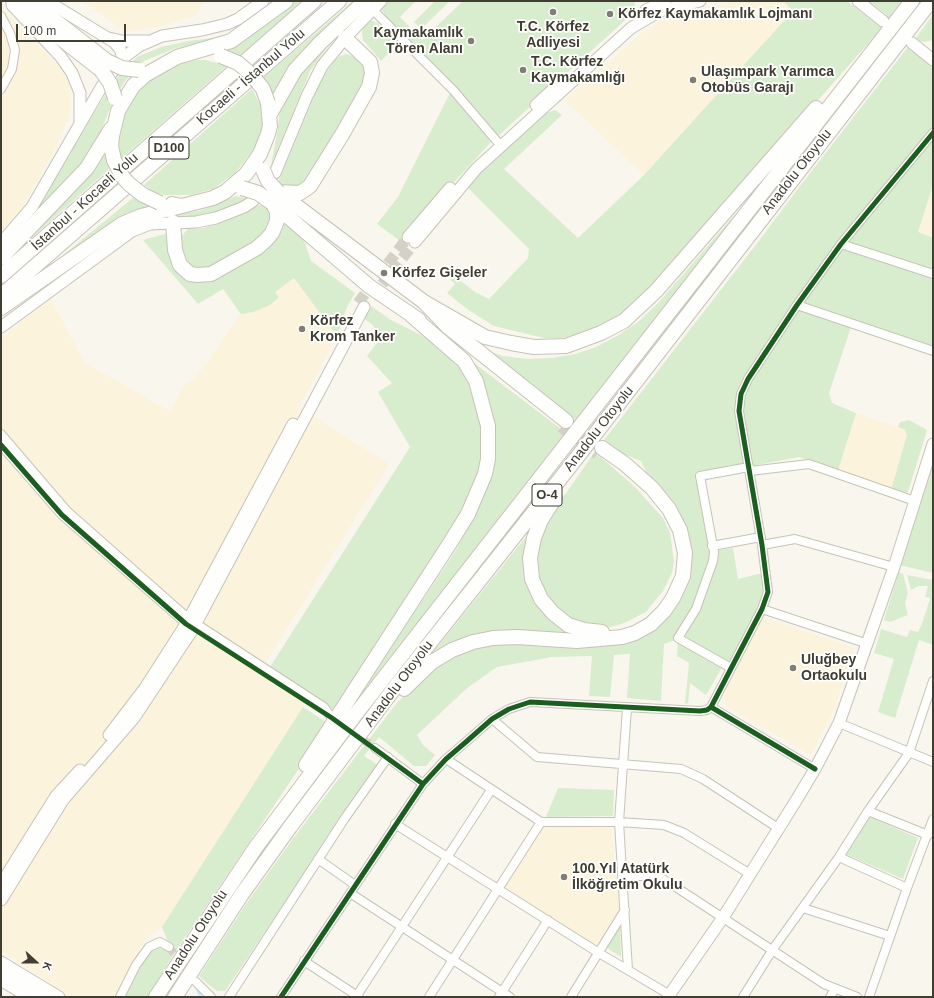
<!DOCTYPE html>
<html>
<head>
<meta charset="utf-8">
<style>
  body { margin:0 }
  #map { position:relative; width:934px; height:998px; overflow:hidden; background:#f9f6ed; font-family:Helvetica,sans-serif }
  canvas { display:block }
  .frame { position:absolute; inset:0; border:2px solid #403d32; pointer-events:none }
  .north { position:absolute; left:16px; top:942px; width:40px; height:40px; -webkit-text-stroke:3px #fff; paint-order:stroke; rotate:111deg; font-size:11px; font-weight:700; line-height:16px; text-align:center; color:#403d32 }
  .north::after { content:''; display:block; margin:auto; width:14px; height:18px; background:#403d32; clip-path:polygon(50% 0,100% 100%,50% 72%,0 100%) }
  .scale { position:absolute; left:16px; top:24px; width:110px; height:18px; box-sizing:border-box; border:2px solid #403d32; border-top:0; padding-left:5px; font-size:12px; line-height:14px; white-space:nowrap; color:#403d32; -webkit-text-stroke:3px #fff; paint-order:stroke }
</style>
</head>
<body>
<div id="map">
<canvas width="934" height="998"></canvas>
<div class="frame"></div>
<div class="north">K</div>
<div class="scale">100 m</div>
</div>
<script>
const ctx = document.querySelector('canvas').getContext('2d');
ctx.lineJoin = 'round';
function paint(path, color) { ctx.fillStyle = color; ctx.fill(path, 'evenodd'); }
const toPath = rows => new Path2D(rows.map(r => 'M' + r).join(''));
function stroke(path, color, width, dash) { ctx.strokeStyle = color; ctx.lineWidth = width; ctx.lineCap = dash ? 'butt' : 'round'; ctx.setLineDash(dash || []); ctx.stroke(path); }
function write(font, color, halo, rows, align = 'center') {
  ctx.font = font + ' Helvetica,sans-serif'; ctx.lineWidth = 3.5; ctx.setLineDash([]); ctx.textBaseline = 'middle'; ctx.strokeStyle = halo; ctx.fillStyle = color; for (const [text, x, y, turn = 0] of rows) {
    ctx.save(); ctx.translate(x, y); ctx.rotate((+turn || 0) * Math.PI / 180); ctx.textAlign = isNaN(turn) ? turn : align; if (halo) ctx.strokeText(text, 0, 0); ctx.fillText(text, 0, 0); ctx.restore();
  }
}
paint(toPath([
  [82,1,205,1,196,15,161,26,127,32],
  [736,1,783,1,794,11,644,175,564,100,645,30,667,17,682,12],
  [1,6,24,32,58,64,69,82,71,100,69,118,51,158,20,210,1,232],
  [933,185,933,238,918,233],
  [294,278,337,336,299,407,389,464,265,664,311,693,303,707,162,927,150,935,141,947,116,997,72,997,1,951,1,338,50,297,85,363,170,411,186,383,194,380,241,314,267,306,279,298,275,292],
  [856,413,898,427,900,422,909,420,927,430,908,492,901,493,838,471],
  [763,617,855,648,835,707,811,755,726,706,724,698,725,691],
  [555,827,611,828,620,910,596,947,505,887,543,829]
]), '#fbf3dc');
paint(toPath([
  [296,1,302,1,240,56,224,50,248,37],
  [353,1,359,1,274,98,263,78],
  [384,1,416,1,400,17,422,40,463,1,635,1,634,12,498,136,461,95,383,18,385,15,381,9],
  [435,1,450,1,421,29,414,22],
  [783,1,847,1,879,26,887,15,869,1,902,1,880,30,663,276,619,318,580,335,562,338,544,338,494,326,467,309,447,293,455,284,445,274,448,271,475,292,489,299,528,258,529,249,466,186,540,115,555,110,562,115,504,169,578,238,644,175,793,11],
  [933,14,933,40,924,42,920,41,916,38],
  [370,20,378,23,397,45,381,61,363,40,362,35,362,27],
  [219,37,173,49,144,61,124,82,108,113,99,136,76,173,1,247,73,148,107,92,122,72,137,57,161,47,188,41],
  [331,42,310,71,271,166,278,128,280,106,285,90],
  [908,47,933,68,933,185,918,232,933,238,933,351,852,324,829,393,832,403,856,413,838,471,799,457,700,476,714,551,733,548,738,579,766,572,768,592,731,668,724,664,706,695,690,683,688,703,685,704,689,663,677,656,678,639,664,644,661,701,627,698,630,654,614,655,610,697,589,696,592,656,552,657,497,667,466,689,417,735,423,745,435,755,426,766,414,766,379,737,364,756,378,765,225,991,217,991,208,984,199,976,246,904,295,836,396,704,429,670,470,647,651,631,689,562,641,461,610,449,604,445,597,454,634,486,663,518,670,532,674,562,672,573,663,591,646,612,624,623,611,627,587,625,566,617,549,600,542,588,538,571,537,554,540,540,547,524,557,506,594,453,758,242,800,186],
  [347,54,360,60,364,66,365,74,360,90,311,176,301,187,283,185,278,183,320,82,334,61,340,56],
  [197,60,206,60,227,66,121,159,118,138,124,113,137,93,154,76,176,65],
  [252,89,261,106,263,125,254,149,235,173,213,189,191,195,165,195,154,192,144,185],
  [450,93,491,142,400,241,377,224,398,197],
  [106,152,110,168,1,265,103,154],
  [236,196,249,199,215,213,199,216,176,218,159,216,199,211],
  [134,197,158,208,28,284],
  [260,205,265,206,272,212,267,234,207,271,188,267,178,240,188,229,203,228,215,224],
  [738,211,567,435,355,702,456,550,473,517,495,436,489,399,482,377,474,363,561,429,569,419,488,351,503,356,528,359,552,358,575,354,596,347,617,336,638,322,659,302],
  [281,218,303,237,311,261,355,293,347,307,337,336,294,278,275,292,279,298,268,306,253,312,241,314,223,289,198,304,143,240,169,233,179,269,218,275],
  [371,306,391,320,425,337,438,346,461,370,471,385,481,419,483,443,479,475,468,502,336,711,270,667,410,447,378,392,392,383,367,356,379,340,373,325,363,318],
  [909,420,927,430,908,492,901,493,891,490,907,435,905,430,898,427,900,422],
  [933,444,933,573,895,564],
  [533,528,538,605,556,625,577,635,523,634,427,660],
  [899,572,903,574,908,593,905,603,908,615,890,622,884,620],
  [907,575,933,580,933,645,919,640,895,718,878,712,894,659,874,653,881,629,907,637,910,630,918,632,923,621,930,598,925,597,928,586,918,586,911,590],
  [303,707,329,724,170,960,148,997,124,997,141,963,150,952,158,947,165,950,170,947,162,927],
  [558,788,614,790,613,816,546,817],
  [868,816,918,838,903,879,845,854],
  [620,926,621,957,607,948]
]), '#d8edcd');
stroke(toPath([
  [197,990,201,997]
]), '#c4ebf7', 2);
stroke(toPath([
  [343,726,375,748],
  [169,947,192,977]
]), '#d4d1c8', 8, [8, 4]);
stroke(toPath([
  [372,297,415,242],
  [358,303,408,237]
]), '#d4d1c8', 11, [11, 5.5]);
stroke(toPath([
  [562,426,598,453]
]), '#d4d1c8', 14, [14, 7]);
const street = toPath([
  [372,9,454,91,501,146],
  [1,16,10,33,15,50,12,69,1,89],
  [841,244,933,274],
  [797,305,933,351],
  [1,434,67,511,189,619,324,707,332,718],
  [1,445,62,515,190,627],
  [750,471,809,464,915,501],
  [762,545,795,539,894,567],
  [712,546,761,537],
  [762,609,868,644],
  [731,668,678,638,696,609,713,561,714,552,700,476,749,467],
  [711,707,762,609,768,592,762,545,739,411,741,394,748,379,797,305,841,244,933,133],
  [627,708,619,822,628,970],
  [492,719,537,757,681,769,703,779,778,828],
  [839,723,933,762],
  [375,748,423,784],
  [446,759,541,822,619,822,664,825,684,833,750,874],
  [868,811,928,835],
  [395,824,599,953,670,995],
  [839,857,907,888],
  [318,859,355,885],
  [622,876,651,876,659,877,668,882,824,984,857,997],
  [350,893,510,997],
  [803,908,890,936],
  [304,961,359,997],
  [1,982,26,997],
  [196,982,211,997],
  [120,997,136,965,149,947,160,942,169,947],
  [229,997,345,818,388,757],
  [281,997,423,784,446,759,467,741,492,719,509,709,530,702,700,711,707,710,711,707,815,769],
  [356,997,491,790],
  [429,997,541,822],
  [499,997,548,920],
  [571,997,625,910],
  [743,997,773,949,839,857,868,811,909,753,933,681],
  [830,997,835,989],
  [869,997,907,888,933,819]
]);
const secondary = toPath([
  [47,1,114,42,120,49,123,58],
  [858,1,883,21],
  [12,5,61,57,72,73,80,93,80,123],
  [646,10,665,1],
  [109,38,122,41,147,41],
  [912,43,933,60],
  [536,105,561,82],
  [275,173,307,96,322,66,345,38,381,1],
  [408,237,450,188],
  [415,242,476,169,631,28,660,11,700,1],
  [1,243,32,207,102,86,123,58,139,46,162,36,202,30,227,24,238,19,263,1],
  [1,327,132,231,150,224,196,222,216,218,244,207,253,201],
  [109,735,145,688,186,624,293,424],
  [1,884,56,796,80,770],
  [1,900,63,800,134,718,193,629,364,307],
  [1,962,59,997],
  [1,972,43,997],
  [668,997,724,916,797,799,815,769,839,723,894,567,933,444]
]);
const highway = toPath([
  [13,1,101,70],
  [30,1,107,61],
  [270,114,295,70,320,43,365,1],
  [114,160,111,146,112,136,118,111,133,86,145,75,177,57,231,41,286,1],
  [278,192,424,302,448,327,566,421],
  [278,192,300,193,310,186,343,133,369,87,372,73,370,62,345,38],
  [272,203,369,286,419,320],
  [172,204,182,206,213,198,225,192,246,174,260,154,268,134,270,126,268,103],
  [173,222,175,250,180,265,190,274,197,275,211,274,257,248,266,240,272,233,277,221,277,211,272,203],
  [1,258,87,168,111,129],
  [1,276,314,1],
  [1,296,339,1],
  [424,302,485,337,511,343,534,347,566,346,601,333,624,321,656,291,816,108],
  [1,308,122,224,141,216,182,206],
  [555,498,541,520,534,538,530,558,532,579,541,599,553,613,568,625,584,630,602,632],
  [404,689,432,662,452,650,473,642,493,638,517,637,577,641,622,637,635,633,651,624,664,611,673,598,683,576,685,553,680,530,669,509,652,488,625,464,602,448],
  [306,765,450,543,468,514,485,474,488,459,488,426,476,381,464,361,411,315],
  [156,997,256,847,355,715,912,1],
  [175,997,242,894,290,827,399,682,575,460,931,1]
]);
stroke(street, '#c6c3ba', 10);
stroke(secondary, '#c6c3ba', 13);
stroke(highway, '#c6c3ba', 16);
stroke(street, '#fefefc', 8);
stroke(secondary, '#fefefc', 11);
stroke(highway, '#fefefc', 14);
const highwayBridge = toPath([
  [221,56,238,63,252,75,263,89,268,103],
  [107,61,122,68,139,70],
  [101,70,110,83,115,98],
  [114,160,122,176,129,184,143,195,160,203],
  [263,170,268,181,278,192],
  [242,188,258,193,272,203]
]);
stroke(highwayBridge, '#c6c3ba', 16, []);
stroke(highwayBridge, '#fefefc', 14);
stroke(toPath([
  [1,445,62,515,186,624,332,718,423,784],
  [711,707,762,609,768,592,762,545,739,411,741,394,748,379,797,305,841,244,933,133],
  [281,997,423,784,446,759,467,741,492,719,509,709,530,702,700,711,707,710,711,707,815,769]
]), '#1b5e20', 5);
for (const [x, y, r, color] of [
  [553,12,4,"#817e73"],
  [610,14,4,"#817e73"],
  [471,41,4,"#817e73"],
  [523,70,4,"#817e73"],
  [693,80,4,"#817e73"],
  [384,273,4,"#817e73"],
  [302,329,4,"#817e73"],
  [793,668,4,"#817e73"],
  [564,877,4,"#817e73"]
]) { const dot = new Path2D(); dot.arc(x, y, r, 0, 2 * Math.PI); ctx.fillStyle = color; ctx.fill(dot); stroke(dot, '#fff', 1.5); }
for (const [x, y, w] of [
  [169,148,40],
  [547,495,30]
]) { const box = new Path2D(); box.roundRect(x - w / 2, y - 11, w, 22, 3); ctx.fillStyle = '#fff'; ctx.fill(box); stroke(box, '#403d32', 1); }
write('bold 13px', '#403d32', null, [
  ["D100",169,148],
  ["O-4",547,495]
]);
write('bold 14px', '#403d32', '#fff', [
  ["Körfez Kaymakamlık Lojmanı",618,14],
  ["T.C. Körfez",553,27,"center"],
  ["Adliyesi",553,43,"center"],
  ["Kaymakamlık",463,33,"right"],
  ["Tören Alanı",463,49,"right"],
  ["T.C. Körfez",531,62],
  ["Kaymakamlığı",531,78],
  ["Ulaşımpark Yarımca",701,72],
  ["Otobüs Garajı",701,88],
  ["Körfez Gişeler",392,273],
  ["Körfez",310,321],
  ["Krom Tanker",310,337],
  ["Uluğbey",801,660],
  ["Ortaokulu",801,676],
  ["100.Yıl Atatürk",572,869],
  ["İlköğretim Okulu",572,885]
], 'left');
write('14px', '#403d32', '#fff', [
  ["Kocaeli - İstanbul Yolu",251,77,-41],
  ["Anadolu Otoyolu",797,172,-52],
  ["İstanbul - Kocaeli Yolu",85,202,-42],
  ["Anadolu Otoyolu",599,429,-52],
  ["Anadolu Otoyolu",399,684,-53],
  ["Anadolu Otoyolu",196,935,-57]
]);
</script>
</body>
</html>
